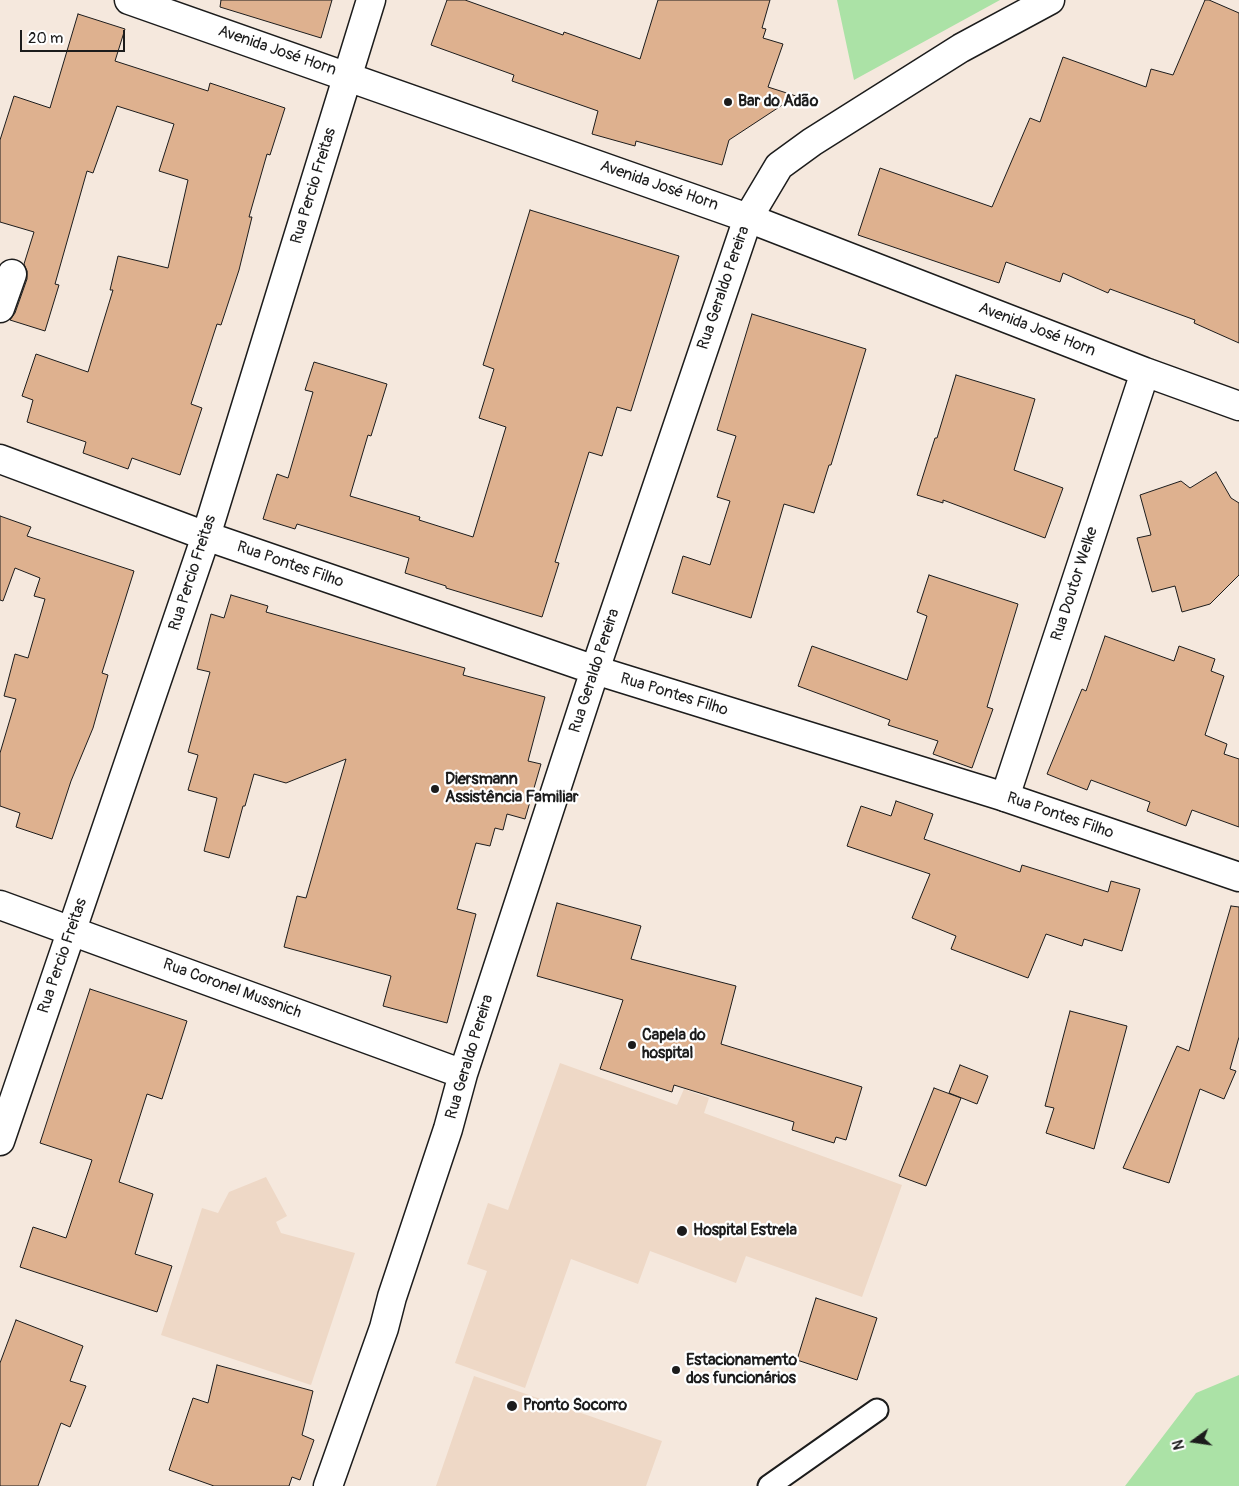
<!DOCTYPE html>
<html>
<head>
<meta charset="utf-8">
<style>
  body { margin:0 }
  #map { position:relative; width:1239px; height:1486px; overflow:hidden; background:#f5e8dd; font-family:Pangolin,sans-serif }
  canvas { display:block }
  .north { position:absolute; left:1169px; top:1416px; width:50px; height:50px; -webkit-text-stroke:4px #fff; paint-order:stroke; rotate:256deg; font-size:14px; font-weight:700; line-height:20px; text-align:center; color:#1c1c1c }
  .north::after { content:''; display:block; margin:auto; width:18px; height:22px; background:#1c1c1c; clip-path:polygon(50% 0,100% 100%,50% 72%,0 100%) }
  .scale { position:absolute; left:20px; top:30px; width:105px; height:22px; box-sizing:border-box; border:2px solid #1c1c1c; border-top:0; padding-left:6px; font-size:15px; line-height:18px; white-space:nowrap; color:#1c1c1c; -webkit-text-stroke:4px #fff; paint-order:stroke }
</style>
</head>
<body>
<div id="map">
<canvas width="1239" height="1486"></canvas>
<div class="north">N</div>
<div class="scale">20 m</div>
</div>
<script>
const ctx = document.querySelector('canvas').getContext('2d');
ctx.lineJoin = 'round';
function paint(path, color) { ctx.fillStyle = color; ctx.fill(path, 'evenodd'); }
const toPath = rows => new Path2D(rows.map(r => 'M' + r).join(''));
function stroke(path, color, width, dash) { ctx.strokeStyle = color; ctx.lineWidth = width; ctx.lineCap = dash ? 'butt' : 'round'; ctx.setLineDash(dash || []); ctx.stroke(path); }
function write(font, color, halo, rows, align = 'center') {
  ctx.font = font + ' Pangolin,sans-serif'; ctx.lineWidth = 4.5; ctx.setLineDash([]); ctx.textBaseline = 'middle'; ctx.strokeStyle = halo; ctx.fillStyle = color; for (const [text, x, y, turn = 0] of rows) {
    ctx.save(); ctx.translate(x, y); ctx.rotate((+turn || 0) * Math.PI / 180); ctx.textAlign = isNaN(turn) ? turn : align; if (halo) ctx.strokeText(text, 0, 0); ctx.fillText(text, 0, 0); ctx.restore();
  }
}
paint(toPath([
  [560,1063,677,1105,684,1089,709,1098,704,1113,902,1185,862,1297,746,1256,736,1283,650,1251,638,1284,571,1259,525,1388,455,1363,487,1271,467,1264,488,1203,508,1210],
  [266,1177,287,1216,276,1222,281,1233,355,1253,311,1385,161,1335,202,1208,218,1213,229,1192],
  [474,1376,662,1441,646,1486,436,1486]
]), '#eed8c6');
paint(toPath([
  [837,0,1000,0,854,80],
  [1239,1375,1239,1486,1125,1486,1196,1393]
]), '#abe2a6');
const building = toPath([
  [221,0,332,0,321,38,220,7,221,0],
  [447,0,465,0,563,35,564,32,640,59,658,0,770,0,762,28,766,29,763,38,783,44,768,87,796,96,729,140,722,165,636,141,635,146,592,134,598,111,512,81,514,75,431,45,447,0],
  [1205,0,1209,0,1239,13,1239,343,1194,323,1195,320,1110,289,1108,293,1063,273,1060,282,1006,262,999,283,858,235,880,168,992,207,1030,118,1040,122,1063,57,1146,87,1151,69,1173,75,1205,0],
  [78,14,125,29,115,61,208,91,210,83,285,108,270,155,267,154,249,217,252,217,239,270,221,325,217,324,191,404,202,408,180,475,132,458,128,469,83,453,86,442,27,422,33,400,22,396,36,354,88,372,113,290,110,290,118,256,168,268,188,180,159,171,174,124,117,106,93,173,87,171,55,284,59,285,45,331,10,320,15,313,27,279,27,271,24,264,34,232,0,222,0,140,14,96,50,108,78,14],
  [530,210,679,256,631,411,617,407,602,456,589,452,555,562,559,563,542,617,446,588,446,586,405,573,409,558,297,524,295,529,263,519,277,474,288,478,313,392,305,390,314,362,387,384,371,436,368,435,350,496,420,517,419,520,473,537,506,427,479,418,494,369,483,365,530,210],
  [752,314,866,349,831,465,829,465,814,513,784,504,751,618,672,593,683,556,710,565,730,501,717,497,736,436,717,430,752,314],
  [956,375,1035,399,1014,470,1063,488,1045,538,943,500,943,503,917,495,935,438,937,438,956,375],
  [1216,472,1231,498,1239,503,1239,575,1210,604,1182,612,1175,586,1152,592,1137,538,1151,535,1140,495,1181,481,1190,488,1216,472],
  [0,516,31,527,27,536,134,571,102,673,108,675,93,728,71,781,52,839,16,827,20,813,0,806,0,753,16,699,4,696,15,654,28,658,45,599,34,596,40,578,15,568,3,601,0,600,0,516],
  [929,575,1018,604,987,707,993,709,972,768,933,754,938,741,888,725,890,720,798,686,812,646,907,680,927,616,917,612,929,575],
  [231,595,268,606,266,612,465,668,463,675,545,697,528,761,541,764,525,819,507,814,503,830,495,828,490,846,476,843,457,909,476,914,447,1023,383,1006,391,976,284,947,297,896,306,898,346,759,286,783,254,774,245,806,243,806,229,858,204,851,217,798,188,790,198,755,188,752,210,672,197,669,211,614,224,618,231,595],
  [1105,636,1174,661,1179,646,1215,659,1211,671,1224,676,1205,735,1227,744,1224,754,1239,759,1239,827,1192,810,1186,826,1147,811,1150,802,1091,780,1087,790,1047,774,1082,689,1086,691,1105,636],
  [896,801,933,814,924,839,1020,872,1022,865,1108,892,1111,881,1140,889,1122,951,1084,939,1082,946,1046,934,1028,978,951,949,956,936,912,918,930,874,847,846,861,806,891,816,896,801],
  [557,903,641,926,631,959,736,986,721,1044,862,1087,846,1140,836,1137,834,1143,792,1130,794,1122,674,1085,672,1092,600,1069,623,1000,537,976,557,903],
  [1231,906,1239,907,1239,1037,1230,1069,1236,1071,1224,1099,1200,1089,1169,1183,1123,1168,1177,1046,1189,1051,1231,906],
  [90,989,187,1021,162,1099,147,1094,119,1182,153,1194,135,1254,172,1266,157,1312,20,1267,33,1227,66,1238,92,1160,40,1143,90,989],
  [1070,1011,1127,1026,1094,1149,1046,1133,1054,1108,1045,1106,1070,1011],
  [960,1065,988,1076,977,1104,949,1093,960,1065],
  [934,1088,961,1098,926,1186,899,1176,934,1088],
  [816,1298,877,1318,857,1380,797,1360,816,1298],
  [16,1320,83,1346,70,1381,86,1386,70,1427,61,1423,38,1486,0,1486,0,1363,16,1320],
  [217,1365,313,1391,302,1435,314,1440,300,1480,292,1477,289,1486,214,1486,169,1470,193,1398,208,1403,217,1365]
]);
paint(building, '#deb18f');
stroke(building, '#1c1c1c', 1);
const service = toPath([
  [769,1486,877,1410]
]);
const minor = toPath([
  [129,0,748,218,1145,372,1239,406],
  [0,308,12,274],
  [1005,797,1145,372],
  [0,1141,206,536,371,0]
]);
const tertiary = toPath([
  [595,670,1005,797,1239,877]
]);
const secondary = toPath([
  [0,459,206,536,595,670],
  [0,905,463,1074],
  [328,1486,384,1328,392,1297,448,1129,463,1074,595,670,748,218,779,166,812,142,961,48,1050,0]
]);
stroke(service, '#1c1c1c', 25);
stroke(minor, '#1c1c1c', 31);
stroke(tertiary, '#1c1c1c', 31);
stroke(secondary, '#1c1c1c', 31);
stroke(service, '#fff', 21);
stroke(minor, '#fff', 28);
stroke(tertiary, '#fff', 28);
stroke(secondary, '#fff', 28);
for (const [x, y, r, color] of [
  [728,102,5,"#1c1c1c"],
  [435,789,5,"#1c1c1c"],
  [632,1045,5,"#1c1c1c"],
  [682,1231,6,"#1c1c1c"],
  [676,1370,5,"#1c1c1c"],
  [512,1406,6,"#1c1c1c"]
]) { const dot = new Path2D(); dot.arc(x, y, r, 0, 2 * Math.PI); ctx.fillStyle = color; ctx.fill(dot); stroke(dot, '#fff', 2); }
write('16px', '#1c1c1c', '#fff', [
  ["Avenida José Horn",277,51,19],
  ["Rua Percio Freitas",314,186,-73],
  ["Avenida José Horn",659,186,19],
  ["Rua Geraldo Pereira",724,288,-71],
  ["Avenida José Horn",1037,330,21],
  ["Rua Pontes Filho",290,565,19],
  ["Rua Percio Freitas",193,573,-72],
  ["Rua Doutor Welke",1075,584,-72],
  ["Rua Geraldo Pereira",595,671,-72],
  ["Rua Pontes Filho",674,695,17],
  ["Rua Pontes Filho",1060,816,19],
  ["Rua Percio Freitas",63,956,-71],
  ["Rua Coronel Mussnich",232,989,20],
  ["Rua Geraldo Pereira",470,1057,-73]
]);
write('bold 16px', '#1c1c1c', '#fff', [
  ["Bar do Adão",738,102],
  ["Diersmann",445,780],
  ["Assistência Familiar",445,798],
  ["Capela do",642,1036],
  ["hospital",642,1054],
  ["Hospital Estrela",693,1231],
  ["Estacionamento",686,1361],
  ["dos funcionários",686,1379],
  ["Pronto Socorro",523,1406]
], 'left');
</script>
</body>
</html>
